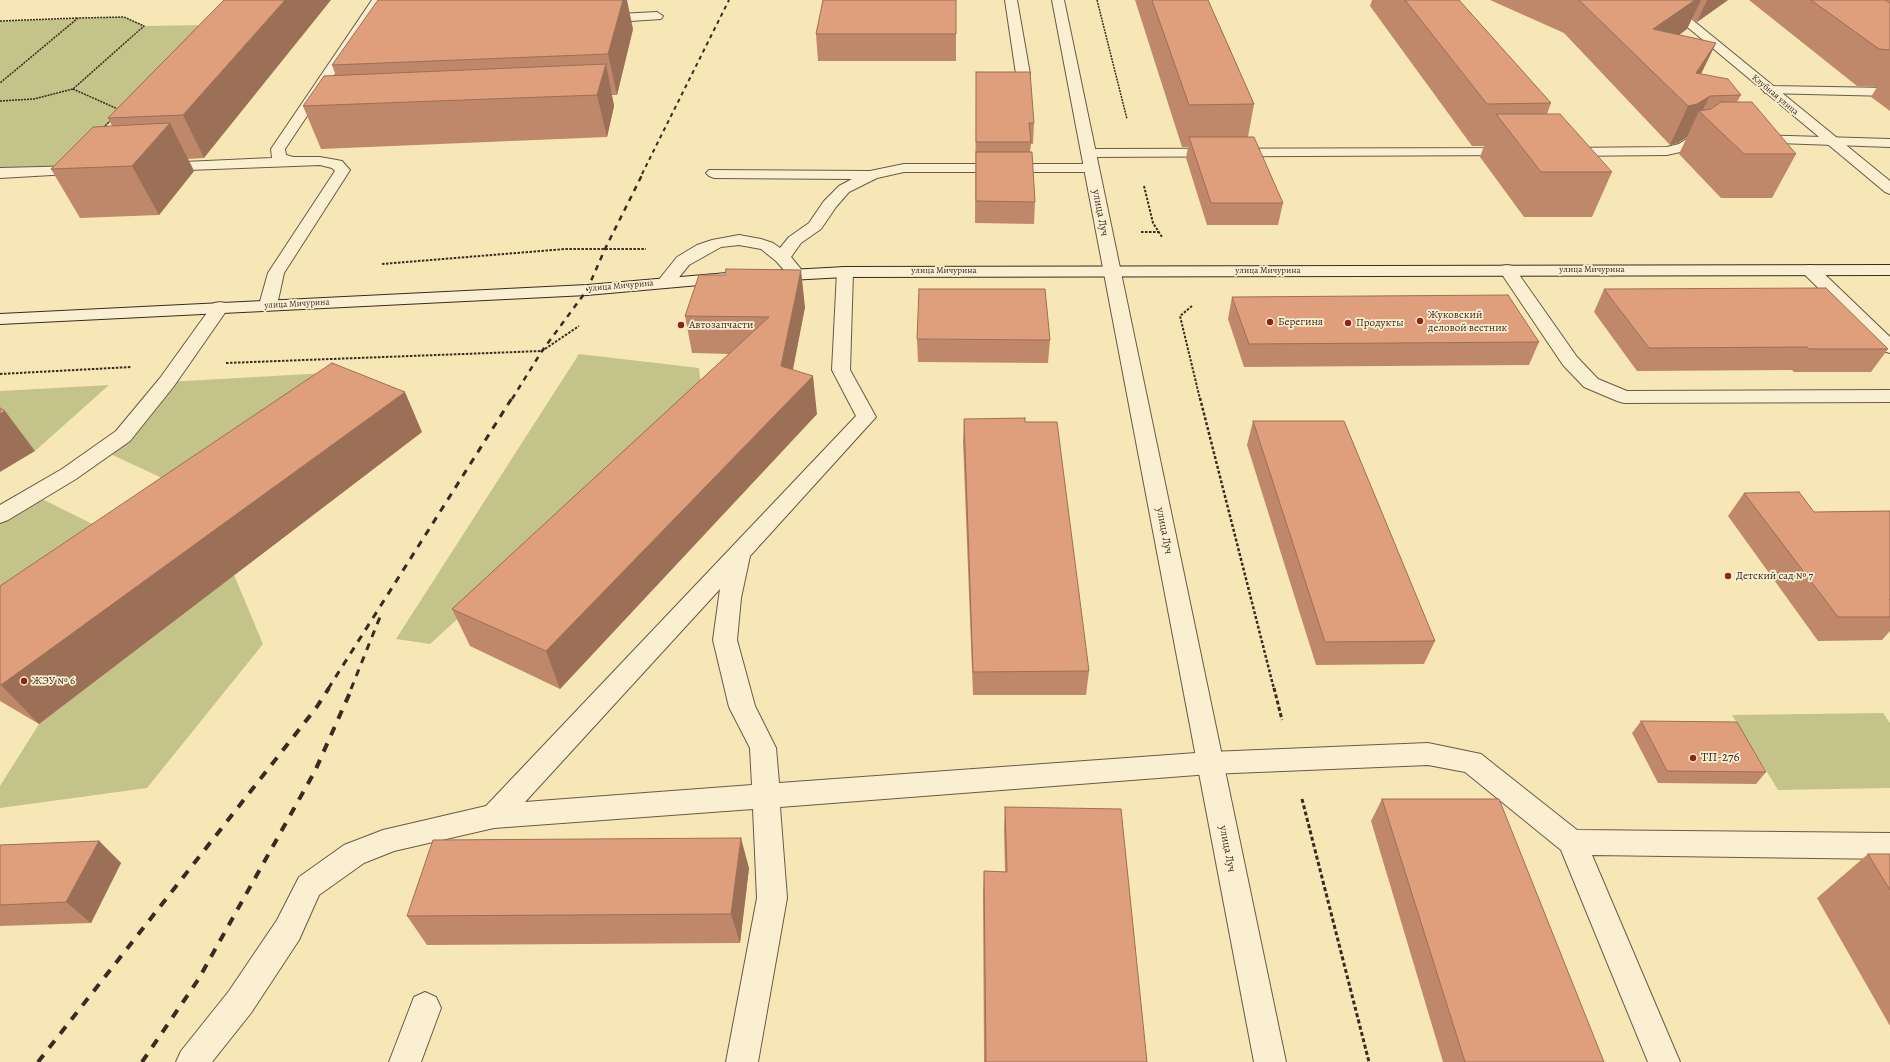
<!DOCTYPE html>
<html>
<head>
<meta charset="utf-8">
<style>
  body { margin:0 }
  canvas { display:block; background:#f8e7b6 }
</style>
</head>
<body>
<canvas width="1890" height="1062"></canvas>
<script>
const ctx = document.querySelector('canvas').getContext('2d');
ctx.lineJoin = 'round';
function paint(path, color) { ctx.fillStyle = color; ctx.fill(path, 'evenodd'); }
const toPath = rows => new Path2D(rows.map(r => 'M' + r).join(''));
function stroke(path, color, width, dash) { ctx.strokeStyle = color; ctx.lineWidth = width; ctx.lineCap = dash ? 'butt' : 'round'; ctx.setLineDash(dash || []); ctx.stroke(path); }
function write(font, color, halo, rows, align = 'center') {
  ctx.font = font + ' Alegreya,serif'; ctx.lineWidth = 3.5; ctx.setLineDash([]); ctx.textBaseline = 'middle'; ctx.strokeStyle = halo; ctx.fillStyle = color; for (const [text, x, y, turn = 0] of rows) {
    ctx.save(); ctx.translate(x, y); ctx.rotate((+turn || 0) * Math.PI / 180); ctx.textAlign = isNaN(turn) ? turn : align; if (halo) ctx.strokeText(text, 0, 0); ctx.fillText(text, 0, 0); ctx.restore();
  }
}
paint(toPath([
  [124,17,144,26,207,25,62,171,0,173,0,21],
  [579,354,699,368,702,396,430,644,396,639],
  [345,372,211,501,102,450,167,382],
  [109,385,35,451,0,433,0,391],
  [34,495,143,549,0,650,0,515],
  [234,575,263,644,147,788,0,808,0,786,39,724],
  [1883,713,1890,723,1890,788,1778,790,1732,715]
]), '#c4c389');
const service = toPath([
  [372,0,384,0,285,149,286,155,293,157,320,157,342,161,350,170,284,273,277,305,274,309,268,310,262,309,259,305,268,273,335,171,332,168,320,165,162,171,157,170,155,167,157,164,162,163,272,158,271,149,372,0],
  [1005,0,1017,0,1030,74,1028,77,1023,78,1016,74,1005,0],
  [657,12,663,16,661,19,600,23,594,19,600,15,657,12],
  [1770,86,1890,88,1890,96,1765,93,1763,90,1765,87,1770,86],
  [1709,134,1714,135,1716,138,1714,141,1700,143,1689,150,1667,155,1564,156,1559,155,1557,152,1559,149,1564,148,1667,147,1679,144,1691,136,1709,134],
  [1755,135,1890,139,1890,147,1750,142,1748,139,1750,136,1755,135],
  [1512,148,1517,149,1519,152,1517,155,1088,157,1083,156,1081,153,1083,150,1088,149,1512,148],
  [904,164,1091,164,1096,165,1098,168,1096,171,1091,172,904,172,877,178,849,192,836,207,821,229,801,243,791,257,805,274,803,278,797,279,791,278,776,261,761,249,739,245,721,247,689,265,672,286,666,287,660,286,657,282,677,257,697,245,712,240,739,235,761,239,773,243,780,248,789,237,809,223,824,201,839,186,852,179,714,178,709,176,706,173,709,170,870,171,904,164],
  [82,166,87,167,89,170,87,173,0,178,0,168,82,166],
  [1507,265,1513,266,1577,357,1598,379,1627,391,1890,390,1890,402,1624,403,1617,401,1584,387,1563,365,1499,270,1501,266,1507,265],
  [845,267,851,268,853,272,850,370,876,417,750,556,741,598,737,640,755,706,776,748,779,783,1210,752,1428,743,1481,754,1577,830,1890,833,1890,859,1592,855,1680,1062,1648,1062,1561,850,1465,772,1428,765,1210,774,780,807,787,898,758,1062,726,1062,757,898,753,809,494,828,394,851,364,863,319,895,299,940,251,1013,212,1062,176,1062,181,1051,229,991,277,920,299,877,344,845,383,830,486,806,856,416,832,370,837,272,839,268,845,267],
  [720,589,713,640,729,707,750,748,752,785,525,802,720,589],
  [220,302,226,303,229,307,174,386,130,441,76,479,8,520,0,523,0,505,62,469,116,431,160,378,214,303,220,302],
  [425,992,436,997,441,1008,421,1062,389,1062,414,997,425,992]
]);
const minor = toPath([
  [1052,0,1064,0,1286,1062,1254,1062,1052,0],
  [1655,0,1668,0,1890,181,1890,194,1885,192,1655,0]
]);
const tertiary = toPath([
  [1810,265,1816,266,1890,337,1890,353,1883,351,1804,274,1802,270,1804,266,1810,265]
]);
const secondary = toPath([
  [1890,265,1890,275,845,277,771,281,765,280,762,276,765,272,771,271,845,267,1890,265],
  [727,273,733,274,736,278,733,282,587,295,0,324,0,314,587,285,727,273]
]);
stroke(service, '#695a48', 2);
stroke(minor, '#695a48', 2);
stroke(tertiary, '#695a48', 2);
stroke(secondary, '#392b23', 2);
stroke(toPath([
  [1097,0,1127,119],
  [0,21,78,18,0,83],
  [73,89,120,110],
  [0,101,34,99,73,89,144,26,124,17,78,18],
  [103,128,111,120]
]), '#392b23', 1.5, [2, 1]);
stroke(toPath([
  [1144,186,1153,223,1162,237],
  [1141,232,1159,232],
  [382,264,565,249,646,249],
  [1192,306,1180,316,1200,399],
  [226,363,542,351,579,326],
  [0,374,131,367]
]), '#392b23', 2, [2.5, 1.5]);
stroke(toPath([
  [1200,398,1274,689]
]), '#392b23', 2.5, [3, 2]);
stroke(toPath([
  [1274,688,1282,720],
  [1302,799,1369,1062]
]), '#392b23', 3, [4, 2.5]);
paint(service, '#faefd0');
paint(minor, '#faefd0');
paint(tertiary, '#faefd0');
paint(secondary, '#faefd0');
stroke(toPath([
  [642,174,729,0]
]), '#392b23', 2, [4, 4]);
stroke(toPath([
  [512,399,542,351,587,290,605,249,643,173]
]), '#392b23', 2.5, [5.5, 5.5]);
stroke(toPath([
  [328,689,512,398],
  [351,689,382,612]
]), '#392b23', 3, [7, 7]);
stroke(toPath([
  [38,1062,316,708,329,688],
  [142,1062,198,980,315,771,352,688]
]), '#392b23', 4, [9, 9]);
paint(toPath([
  [224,0,204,158,188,159,194,171,159,215,80,218,51,169,112,126,108,118],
  [1135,0,1208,0,1254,104,1248,137,1283,203,1278,225,1207,225,1186,158,1188,147,1182,147],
  [1372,0,1459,0,1551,103,1547,114,1612,172,1592,217,1524,217,1480,157,1484,146,1472,146,1370,6],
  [1490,0,1728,0,1697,22,1692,18,1687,29,1679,35,1716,43,1701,74,1741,95,1737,102,1796,154,1772,198,1721,198,1679,154,1687,137,1678,143,1670,145,1564,33],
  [1749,0,1890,0,1890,111,1871,97,1877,87,1857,86],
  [633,29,617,95,612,95,614,106,607,137,321,149,303,106,336,76,332,65],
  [816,34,956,34,956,61,818,61],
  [976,72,1034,123,1033,144,1031,144,1030,152,1035,202,1034,224,975,223],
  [1604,289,1888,349,1871,372,1794,372,1792,370,1637,371,1594,312],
  [1232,297,1539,342,1529,365,1244,367,1228,319],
  [805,307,793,370,817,414,560,689,470,646,452,609,729,354,692,353,685,316],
  [917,339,1050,340,1048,363,918,362],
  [964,419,1025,422,1089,671,1086,695,973,695,963,442],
  [1253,421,1435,641,1424,664,1316,665,1247,445],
  [422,432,39,724,0,701,0,586],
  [1744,493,1814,512,1890,511,1890,631,1882,640,1818,641,1728,516],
  [1641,721,1766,772,1756,784,1658,783,1632,733],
  [1382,799,1604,1062,1443,1062,1371,821],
  [1005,807,1147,1062,984,1062,983,893,984,871,1005,872,1004,829],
  [99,841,121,863,91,923,0,926,0,845],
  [1868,854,1890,854,1890,1026,1817,898],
  [749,868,740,943,427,945,407,916]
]), '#c0886b');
paint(toPath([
  [285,0,331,0,204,158,183,115],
  [623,0,627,0,633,29,617,95,608,54],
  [1695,0,1701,0,1687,29,1642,62,1653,29],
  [1707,0,1728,0,1697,22],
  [1716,43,1698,80,1696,73],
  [606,64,614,106,607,137,597,95],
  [1710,96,1701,113,1699,111,1687,137,1678,143,1670,145,1688,106],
  [170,123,194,171,159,215,132,166],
  [801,270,805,307,786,403,781,366],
  [813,376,817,414,560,689,546,651],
  [405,392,422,432,39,724,1,685],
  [5,411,35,451,0,472,0,414],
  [741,838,749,868,740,943,731,914],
  [99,841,121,863,91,923,66,902]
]), '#9c6f57');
const building = toPath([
  [224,0,285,0,183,115,108,118,224,0],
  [378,0,623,0,608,54,332,65,378,0],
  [823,0,956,0,956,34,816,34,823,0],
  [1152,0,1208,0,1254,104,1189,105,1152,0],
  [1405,0,1459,0,1551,103,1487,104,1405,0],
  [1579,0,1695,0,1653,29,1716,43,1696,73,1728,79,1741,95,1710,96,1697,104,1688,106,1579,0],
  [1811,0,1885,0,1890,3,1890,50,1879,49,1811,0],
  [606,64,597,95,303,106,324,76,606,64],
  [976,72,1030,72,1034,123,1029,123,1031,142,976,142,976,72],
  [1721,102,1752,102,1796,154,1744,154,1699,111,1711,109,1721,102],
  [1496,114,1560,114,1612,172,1541,172,1496,114],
  [170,123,132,166,51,169,93,127,170,123],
  [1189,137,1254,137,1283,203,1211,203,1189,137],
  [976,152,1032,152,1035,202,976,201,976,152],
  [726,269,801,270,781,366,813,376,546,651,452,609,769,317,685,316,699,275,725,275,726,269],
  [1826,288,1888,349,1809,349,1807,347,1649,348,1604,289,1826,288],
  [919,289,1045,289,1050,340,917,339,919,289],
  [1508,295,1539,342,1249,344,1232,297,1508,295],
  [332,363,405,392,1,685,0,684,0,586,332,363],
  [0,408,5,411,0,414,0,408],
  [1025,418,1025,422,1057,422,1089,671,973,672,964,419,1025,418],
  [1253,421,1344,421,1435,641,1325,642,1253,421],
  [1799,492,1814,512,1890,511,1890,599,1889,599,1890,600,1890,617,1838,617,1744,493,1799,492],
  [1641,721,1737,722,1766,772,1667,771,1641,721],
  [1382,799,1499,799,1604,1062,1465,1062,1382,799],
  [1005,807,1121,809,1147,1062,986,1062,984,871,1007,872,1005,807],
  [741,838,731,914,407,916,433,840,741,838],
  [99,841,66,902,0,905,0,845,99,841],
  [1868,854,1890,854,1890,890,1868,854]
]);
paint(building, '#df9e7c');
stroke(building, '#9c6f57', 1);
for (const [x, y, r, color] of [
  [1420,321,4,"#8f2418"],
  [1270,322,4,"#8f2418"],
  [1348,323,4,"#8f2418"],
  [681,325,4,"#8f2418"],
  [1728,576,4,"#8f2418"],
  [24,681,4,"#8f2418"],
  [1693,758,4,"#8f2418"]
]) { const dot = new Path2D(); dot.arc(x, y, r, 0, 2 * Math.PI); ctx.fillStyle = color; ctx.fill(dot); stroke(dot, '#faefd0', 1.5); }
write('9px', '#392b23', '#faefd0', [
  ["Клубная улица",1775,95,40],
  ["улица Мичурина",1592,270],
  ["улица Мичурина",944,271],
  ["улица Мичурина",1268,271],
  ["улица Мичурина",621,286,-5],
  ["улица Мичурина",297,304,-3]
]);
write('11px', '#392b23', '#faefd0', [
  ["улица Луч",1100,213,79],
  ["улица Луч",1164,531,79],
  ["улица Луч",1227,849,79]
]);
write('11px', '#392b23', '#faefd0', [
  ["Жуковский",1428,315],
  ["деловой вестник",1428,328],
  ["Берегиня",1278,322],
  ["Продукты",1356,323],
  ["Автозапчасти",689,325],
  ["Детский сад № 7",1736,576],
  ["ЖЭУ № 6",32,681]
], 'left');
write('13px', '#392b23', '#faefd0', [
  ["ТП-276",1701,758]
], 'left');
</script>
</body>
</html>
